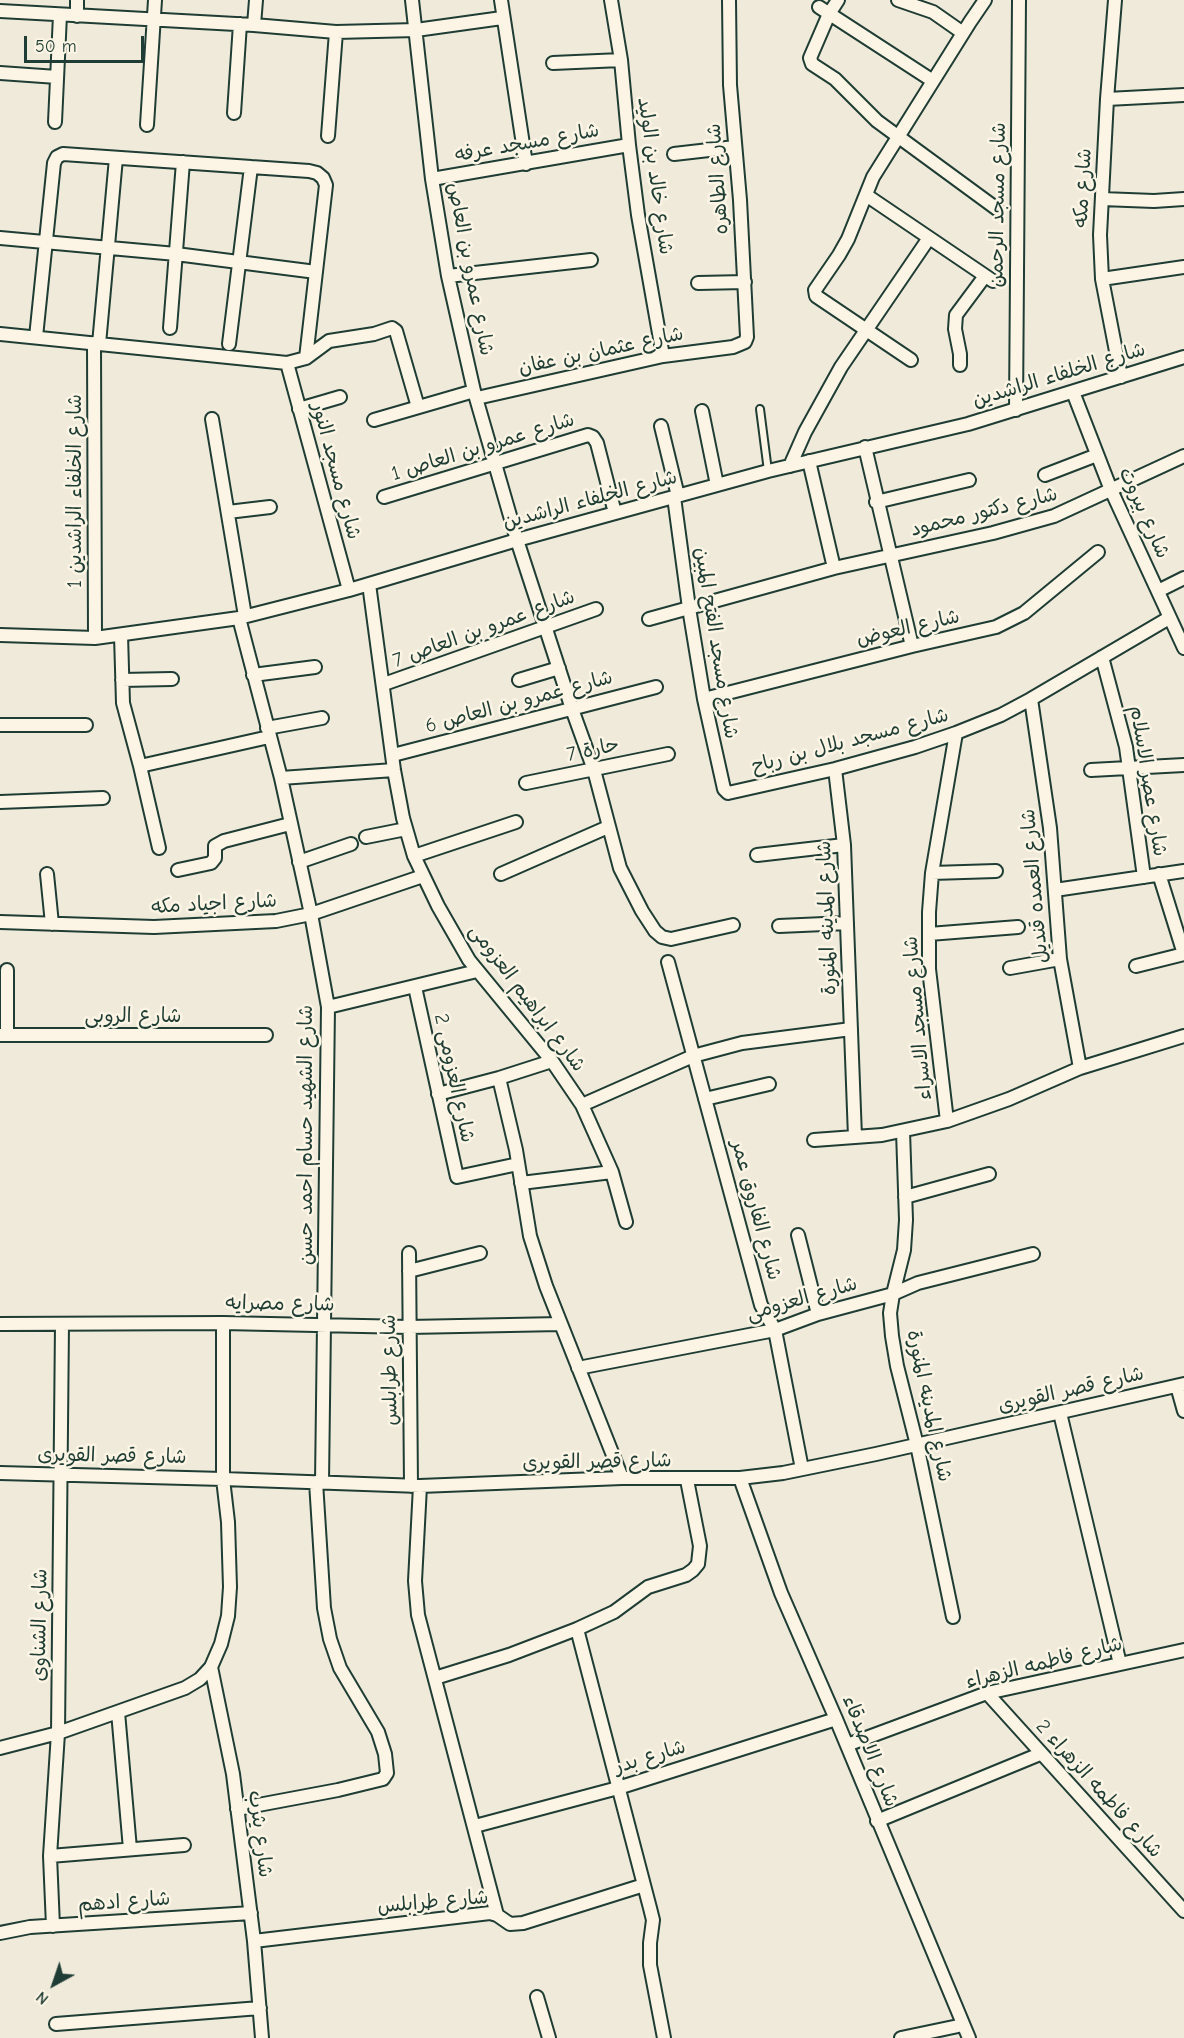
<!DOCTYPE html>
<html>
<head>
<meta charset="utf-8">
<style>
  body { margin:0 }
  #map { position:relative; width:1184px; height:2038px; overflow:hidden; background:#efeada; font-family:"Comic Neue",sans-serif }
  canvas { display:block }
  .north { position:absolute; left:24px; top:1954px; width:60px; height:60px; -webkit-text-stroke:4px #fcf5e5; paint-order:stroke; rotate:220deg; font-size:16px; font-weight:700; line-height:24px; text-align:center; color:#1f3d34 }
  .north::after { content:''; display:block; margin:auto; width:21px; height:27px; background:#1f3d34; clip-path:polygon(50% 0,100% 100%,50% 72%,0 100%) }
  .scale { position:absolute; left:24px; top:36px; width:120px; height:27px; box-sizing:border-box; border:3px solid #1f3d34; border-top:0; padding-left:8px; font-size:18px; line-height:21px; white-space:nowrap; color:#1f3d34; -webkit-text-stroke:4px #fcf5e5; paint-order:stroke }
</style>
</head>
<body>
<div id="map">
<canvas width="1184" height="2038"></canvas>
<div class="north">N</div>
<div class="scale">50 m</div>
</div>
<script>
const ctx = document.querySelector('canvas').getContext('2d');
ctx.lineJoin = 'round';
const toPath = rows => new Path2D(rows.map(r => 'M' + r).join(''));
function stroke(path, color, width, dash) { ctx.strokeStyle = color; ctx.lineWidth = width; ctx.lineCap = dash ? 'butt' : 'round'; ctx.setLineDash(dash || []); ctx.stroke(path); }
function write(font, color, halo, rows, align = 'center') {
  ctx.font = font + ' "Comic Neue","Playpen Sans Arabic",sans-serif'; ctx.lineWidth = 5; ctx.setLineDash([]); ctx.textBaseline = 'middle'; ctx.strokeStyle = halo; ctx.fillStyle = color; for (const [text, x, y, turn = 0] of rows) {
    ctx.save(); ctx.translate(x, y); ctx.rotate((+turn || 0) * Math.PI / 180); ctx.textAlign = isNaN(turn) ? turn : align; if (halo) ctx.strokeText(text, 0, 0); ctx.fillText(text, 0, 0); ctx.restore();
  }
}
const lane = toPath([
  [760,409,768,471]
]);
const street = toPath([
  [412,0,432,179,448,276,474,391,517,540,572,709,594,770,620,868,642,911,655,931,662,937,671,939,733,925],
  [501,0,526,164],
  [611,0,621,60,629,145,638,215,663,356],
  [838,0,829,14,810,58,812,64,835,79,877,121,997,209],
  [898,0,933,12,963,33],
  [1115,0,1107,99,1100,235,1102,279,1121,377],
  [819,7,933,81],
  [0,11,254,25,336,32,416,30,502,18],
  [77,16,77,0],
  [254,25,256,0],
  [553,63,621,60],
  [0,73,57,77],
  [1107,99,1184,95],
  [234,113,240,24],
  [55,122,60,15],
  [147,125,155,0],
  [328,136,336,32],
  [674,154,735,147],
  [432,179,629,145],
  [866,195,993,281],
  [1102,199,1154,201,1184,199],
  [0,238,176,254,316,272],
  [448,276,591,260],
  [1102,279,1184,267],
  [698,283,745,282],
  [170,328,183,162],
  [0,334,287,363,306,358,329,341,374,334,392,328,396,331,418,407],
  [36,337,54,163,57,157,63,154,309,171,317,173,323,178,326,185,306,358],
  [94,343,95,638],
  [99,344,116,158],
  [229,344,251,167],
  [911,360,816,296,815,290,839,255,848,239,873,177,970,22,985,0],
  [287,363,349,590],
  [960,365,960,354,955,329,956,315,985,276],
  [1073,392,1111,490,1184,648],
  [477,398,663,356,733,347,745,342,747,337,740,200,730,85,729,0],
  [299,409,340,397],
  [1016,410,1019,0],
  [702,411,717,485],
  [212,419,245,616],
  [374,420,474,391],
  [661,426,678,496],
  [865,447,912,646],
  [809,461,834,568],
  [790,466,805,432,841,367,929,238],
  [1045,475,1097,455],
  [384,497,588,435,593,437,597,443,615,513],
  [674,497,689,608,704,699,724,789,728,793,835,769,915,747,956,733,1001,715,1031,699,1169,618],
  [876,502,969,480],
  [228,512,270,507],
  [369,584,394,770,403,818,414,856,438,906,469,960,552,1061,582,1105,612,1172,626,1222],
  [1158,591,1184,578],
  [239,618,281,778,311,914,328,1007,322,1482],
  [649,619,834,568,993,533,1054,516,1184,456],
  [0,635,95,638,239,618,349,590,517,540,768,471,968,424,1184,357],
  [121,635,123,703,140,766,159,848],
  [1102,657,1126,747,1144,877],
  [253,675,315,667],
  [122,680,172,679],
  [519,680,559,668],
  [384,684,596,609],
  [704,699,912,646,996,627,1024,613,1098,552],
  [1031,699,1050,828,1060,959,1080,1068],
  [0,725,86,725],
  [267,728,322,718],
  [393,755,656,687],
  [140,766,269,737],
  [835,769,844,845,855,1137],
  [1091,770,1184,765],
  [281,778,394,770],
  [526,783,668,754],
  [0,802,103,798],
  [366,837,406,829],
  [757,855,844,845],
  [414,856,516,822],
  [299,862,351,844],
  [178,870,211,863,215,858,215,846,224,841,290,824],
  [932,873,996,871],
  [47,874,52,924],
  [501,874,608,827],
  [1159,874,1184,954],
  [1055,890,1184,871],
  [0,922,154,927,276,921,311,914,423,876],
  [779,926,847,923],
  [929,934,1018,927],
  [668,962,761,1305,775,1330,802,1469],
  [1136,966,1184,954],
  [1010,968,1060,959],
  [7,970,7,1035],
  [415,987,457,1177,518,1164],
  [328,1007,477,971],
  [0,1035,266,1035],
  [499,1078,516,1150,530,1236,546,1286,622,1478],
  [438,1094,499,1078,552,1061],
  [705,1099,769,1084],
  [582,1105,693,1056,742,1043,851,1029],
  [947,1121,929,969,929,912,932,873,956,733],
  [903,1131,906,1220,904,1250,893,1294,890,1313,892,1336,897,1366,917,1445,953,1617],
  [814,1140,882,1135,947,1121,1009,1099,1080,1068,1184,1036],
  [521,1183,612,1172],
  [905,1197,989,1174],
  [798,1235,818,1314],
  [409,1253,411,1486],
  [409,1271,480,1253],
  [0,1324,223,1323,409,1327,560,1324],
  [578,1368,775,1330,818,1314,893,1294,918,1283,1033,1254],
  [1177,1386,1184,1411],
  [1060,1413,1120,1664],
  [0,1473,223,1479,420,1486,622,1478,740,1478,783,1473,876,1454,1184,1384],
  [740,1478,781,1593,836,1719,969,2038],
  [420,1486,415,1581,418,1615,497,1915],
  [577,1629,650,1908,653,1920,650,1943,650,1965,664,2038],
  [211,1667,233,1774,254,1941,262,2038],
  [435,1678,509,1655,577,1629,614,1612,648,1587,686,1575,693,1570,698,1564,700,1546,687,1480],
  [987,1693,1184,1911],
  [118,1712,130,1849],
  [847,1745,987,1693,1184,1650],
  [0,1748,58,1733,185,1688,200,1679,211,1667,221,1644,228,1616,230,1587,228,1522,223,1479,223,1323],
  [237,1809,338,1790,383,1779,387,1773,385,1754,378,1732,340,1668,330,1639,324,1608,316,1482],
  [877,1821,1040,1754],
  [475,1826,618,1788,836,1719],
  [50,1856,184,1845],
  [53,1926,50,1856,58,1733,62,1324],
  [0,1933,30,1927,251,1913],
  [254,1941,490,1913,497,1915,510,1924,523,1923,644,1885],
  [537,1997,549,2038],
  [56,2024,260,2008],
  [901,2038,963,2025]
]);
stroke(lane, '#1f3d34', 10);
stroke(street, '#1f3d34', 16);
stroke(lane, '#fcf5e5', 6);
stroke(street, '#fcf5e5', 12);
write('20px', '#1f3d34', '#fcf5e5', [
  ["شارع مسجد عرفه",527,143,-10],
  ["شارع خالد بن الوليد",655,176,82],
  ["شارع الطاهره",718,179,-94],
  ["شارع مكه",1083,188,-87],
  ["شارع مسجد الرحمن",998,205,-89],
  ["شارع عمرو بن العاص",470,269,79],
  ["شارع عثمان بن عفان",601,351,-12],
  ["شارع الخلفاء الراشدين",1059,375,-17],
  ["شارع عمرو بن العاص 1",483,447,-17],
  ["شارع مسجد النور",336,471,75],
  ["شارع الخلفاء الراشدين 1",75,491,-90],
  ["شارع الخلفاء الراشدين",590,500,-15],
  ["شارع دكتور محمود",984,512,-14],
  ["شارع بيروت",1144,513,66],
  ["شارع العوض",908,628,-13],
  ["شارع عمرو بن العاص 7",484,629,-20],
  ["شارع مسجد الفتح المبين",716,643,81],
  ["شارع عمرو بن العاص 6",519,702,-15],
  ["شارع مسجد بلال بن رباح",850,741,-15],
  ["حارة 7",593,750,-12],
  ["شارع عصر الاسلام",1148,781,81],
  ["شارع العمده قنديل",1035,886,-95],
  ["شارع اجياد مكه",214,904,-3],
  ["شارع المدينه المنورة",827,918,-92],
  ["شارع ابراهيم العزومى",527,998,53],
  ["شارع الروبى",133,1016],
  ["شارع مسجد الاسراء",918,1018,-95],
  ["شارع العزومى 2",454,1078,78],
  ["شارع الشهيد حسام احمد حسن",306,1135,-90],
  ["شارع الفاروق عمر",756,1210,75],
  ["شارع العزومى",802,1299,-16],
  ["شارع مصرايه",280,1304,1],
  ["شارع طرابلس",390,1370,-91],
  ["شارع قصر القويرى",1071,1390,-13],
  ["شارع المدينه المنورة",929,1406,78],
  ["شارع قصر القويرى",112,1456,1],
  ["شارع قصر القويرى",597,1462,-1],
  ["شارع الشناوى",40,1625,-89],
  ["شارع فاطمه الزهراء",1044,1663,-14],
  ["شارع الاصدقاء",870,1751,68],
  ["شارع بدر",650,1757,-17],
  ["شارع فاطمه الزهراء 2",1099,1789,48],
  ["شارع يثرب",260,1834,83],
  ["شارع ادهم",124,1902,-4],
  ["شارع طرابلس",433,1902,-5]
]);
</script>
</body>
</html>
